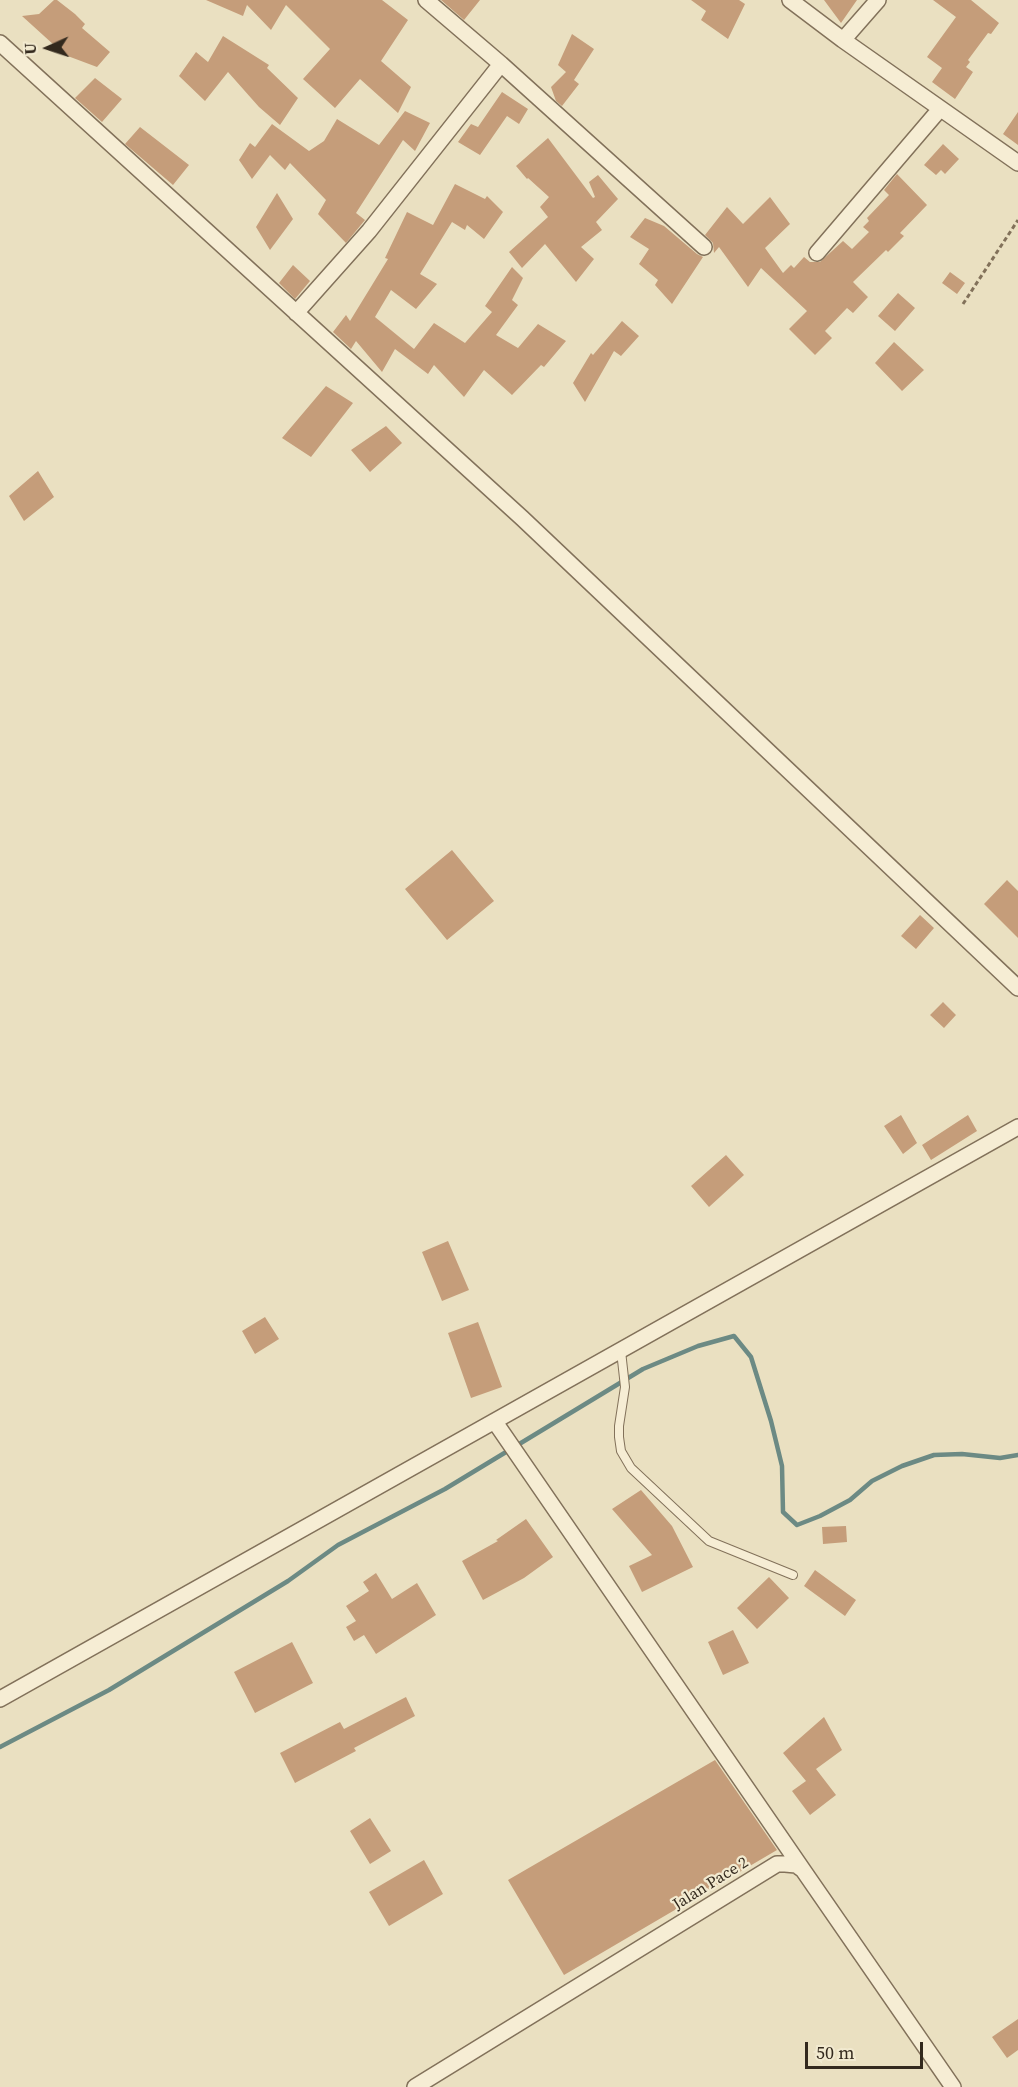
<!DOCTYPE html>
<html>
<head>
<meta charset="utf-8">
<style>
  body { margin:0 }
  #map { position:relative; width:1018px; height:2087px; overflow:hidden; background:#eae0c1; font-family:"Source Serif 4",serif }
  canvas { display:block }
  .north { position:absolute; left:18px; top:18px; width:60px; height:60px; -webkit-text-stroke:4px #f2ead0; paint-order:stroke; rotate:267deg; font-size:16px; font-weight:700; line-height:24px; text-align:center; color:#33291d }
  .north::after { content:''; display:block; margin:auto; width:21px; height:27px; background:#33291d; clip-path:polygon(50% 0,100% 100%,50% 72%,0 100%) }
  .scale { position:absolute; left:805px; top:2042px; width:118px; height:27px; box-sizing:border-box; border:3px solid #33291d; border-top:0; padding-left:8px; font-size:18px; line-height:21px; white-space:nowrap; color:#33291d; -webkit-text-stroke:4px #f2ead0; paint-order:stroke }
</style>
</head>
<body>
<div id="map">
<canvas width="1018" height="2087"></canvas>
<div class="north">U</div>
<div class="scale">50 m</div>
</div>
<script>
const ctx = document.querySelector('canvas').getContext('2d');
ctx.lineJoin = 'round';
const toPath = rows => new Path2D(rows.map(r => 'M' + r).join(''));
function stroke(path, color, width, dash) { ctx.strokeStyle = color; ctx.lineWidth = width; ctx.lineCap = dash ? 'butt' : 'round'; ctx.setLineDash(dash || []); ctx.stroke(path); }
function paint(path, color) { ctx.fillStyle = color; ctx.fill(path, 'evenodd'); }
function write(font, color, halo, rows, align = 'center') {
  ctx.font = font + ' "Source Serif 4",serif'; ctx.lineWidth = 4.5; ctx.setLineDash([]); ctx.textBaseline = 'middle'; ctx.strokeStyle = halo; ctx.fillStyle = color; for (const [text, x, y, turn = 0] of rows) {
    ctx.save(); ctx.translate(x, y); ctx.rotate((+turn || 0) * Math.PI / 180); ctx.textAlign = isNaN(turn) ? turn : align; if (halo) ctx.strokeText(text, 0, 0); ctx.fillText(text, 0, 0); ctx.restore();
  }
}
stroke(toPath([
  [0,1747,109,1690,288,1581,338,1545,445,1489,643,1369,698,1346,734,1336,751,1357,771,1421,782,1466,783,1512,797,1525,820,1516,850,1500,872,1481,902,1466,934,1455,962,1454,1000,1458,1018,1455]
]), '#6c8a84', 4.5);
paint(toPath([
  [54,0,57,0,75,14,85,24,82,28,110,52,97,67,65,55,22,16,39,14],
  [206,0,382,0,408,20,381,61,411,87,398,113,360,79,335,108,303,79,330,49,286,5,271,30,247,5,243,16],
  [441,0,480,0,464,20],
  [691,0,739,0,745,4,728,39,701,20,706,11],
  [824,0,857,0,841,23],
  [933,0,971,0,999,23,991,34,988,33,968,60,970,62,966,67,973,72,955,99,932,82,942,68,927,57,956,17],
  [572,34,594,49,574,80,579,84,562,106,556,101,551,87,566,72,558,65],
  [223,36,269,65,267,68,298,98,280,125,259,107,228,72,205,101,179,76,196,52,208,62],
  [95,78,122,99,102,122,75,98],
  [502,92,528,109,519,124,507,116,480,155,458,142,471,124,478,127],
  [405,111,430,123,415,151,403,140,356,213,365,220,346,243,318,214,326,200,290,163,285,170,270,155,252,179,239,160,250,143,255,147,272,124,309,151,324,141,337,119,379,145],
  [1018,112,1018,145,1003,134],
  [140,127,189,165,173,185,125,144],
  [548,138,593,198,595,197,589,182,598,175,618,199,596,222,602,230,581,247,594,259,576,282,545,244,522,268,509,252,548,217,540,207,549,197,528,178,527,179,516,166],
  [943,144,959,159,945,174,941,170,936,175,924,165],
  [897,174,927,205,900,233,904,236,888,252,886,250,853,282,868,297,853,313,847,308,825,331,832,338,815,355,789,329,807,311,761,268,748,287,719,247,714,253,713,243,705,235,727,207,743,224,770,197,790,224,765,248,783,273,791,265,794,268,804,257,810,262,820,262,843,241,852,249,869,232,863,227,869,221,867,218,889,195,884,190],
  [455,184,485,199,487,196,503,212,484,239,467,225,465,230,452,222,420,274,437,284,416,309,391,290,375,317,414,349,434,323,465,343,492,312,485,306,512,267,523,278,512,300,518,305,496,335,518,348,538,324,566,341,544,367,541,365,512,395,484,370,464,397,434,365,428,374,395,349,382,372,356,341,351,349,333,332,346,315,350,321,388,259,385,258,407,212,433,225],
  [277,193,293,219,270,250,256,227],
  [645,218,664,226,697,254,703,257,672,304,655,285,658,280,639,264,649,249,630,237],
  [293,265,310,281,295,299,279,283],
  [950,272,965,283,957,294,942,283],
  [898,293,915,308,895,331,878,316],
  [622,321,639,336,621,356,614,351,585,402,573,383,591,353,593,355],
  [894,342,924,370,902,391,875,363],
  [326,386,353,403,311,457,282,438],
  [386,426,402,443,370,472,351,450],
  [38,471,54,497,24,521,9,496],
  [452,850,494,901,447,940,405,889],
  [1007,880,1018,891,1018,938,984,904],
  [920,915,934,928,916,949,901,936],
  [943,1002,956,1015,944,1028,930,1015],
  [901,1115,917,1143,903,1154,884,1126],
  [968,1115,977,1131,931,1160,922,1145],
  [726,1155,744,1175,709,1207,691,1186],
  [448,1241,469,1290,442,1301,422,1252],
  [265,1317,279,1339,255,1354,242,1331],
  [478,1322,502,1387,471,1398,448,1333],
  [641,1490,672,1526,693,1567,642,1592,629,1566,652,1555,612,1509],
  [526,1519,553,1557,524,1578,483,1600,462,1561,498,1541,496,1540],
  [846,1526,847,1542,823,1544,822,1527],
  [815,1570,856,1600,845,1616,804,1586],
  [376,1573,392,1599,417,1583,436,1615,376,1654,364,1635,354,1641,346,1627,356,1621,346,1606,369,1591,363,1582],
  [769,1577,789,1598,757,1629,737,1608],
  [733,1630,749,1663,723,1675,708,1642],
  [292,1642,313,1683,255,1713,234,1672],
  [406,1697,415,1716,354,1748,356,1751,295,1783,280,1753,340,1722,344,1729],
  [824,1717,842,1750,816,1769,836,1795,810,1815,792,1791,806,1781,783,1753],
  [715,1760,777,1850,564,1975,508,1880],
  [370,1818,391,1851,370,1864,350,1831],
  [424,1860,443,1894,389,1926,369,1892],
  [1018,2019,1018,2050,1007,2058,992,2037]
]), '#c59d7a');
const lane = toPath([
  [621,1351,625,1387,619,1426,619,1437,621,1451,631,1468,709,1541,793,1575]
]);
const street = toPath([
  [426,0,501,64,704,247],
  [790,0,843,40,1018,163],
  [843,40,878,0],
  [0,43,522,518,1018,988],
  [817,253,940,109],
  [296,313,369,231,501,64],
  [495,1422,803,1870],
  [0,1699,1018,1127],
  [415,2087,777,1864,785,1864,796,1865,803,1870,953,2087]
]);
stroke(lane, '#82715a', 10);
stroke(street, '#82715a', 18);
stroke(toPath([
  [963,304,1018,220]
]), '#82715a', 3, [4.5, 3]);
stroke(lane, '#f6edd4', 8);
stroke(street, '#f6edd4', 15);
write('16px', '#33291d', '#f2ead0', [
  ["Jalan Pace 2",711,1884,-32]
]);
</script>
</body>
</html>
